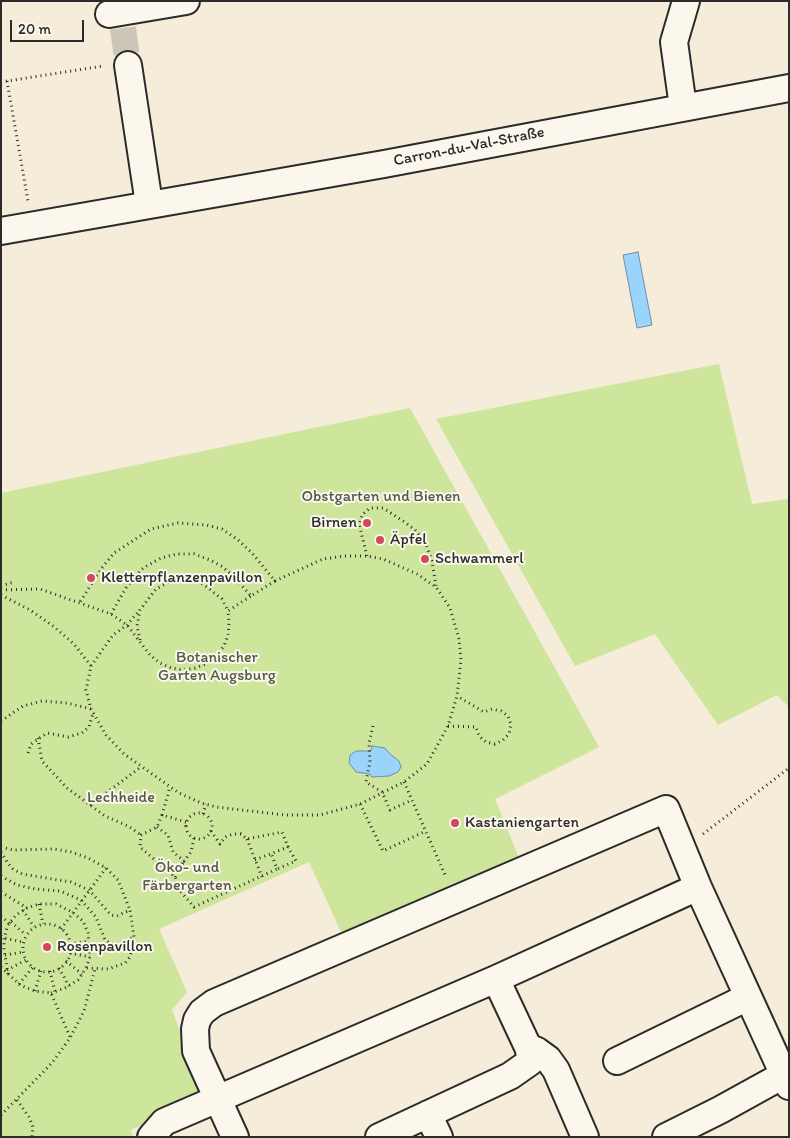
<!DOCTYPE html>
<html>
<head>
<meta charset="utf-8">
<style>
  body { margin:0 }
  #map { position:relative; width:790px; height:1138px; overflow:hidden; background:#f5ecda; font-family:Itim,sans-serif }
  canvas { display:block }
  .frame { position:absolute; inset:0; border:2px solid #2b2b2b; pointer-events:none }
  .scale { position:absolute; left:10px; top:20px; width:74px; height:22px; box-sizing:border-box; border:2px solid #2b2b2b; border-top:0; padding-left:6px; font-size:15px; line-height:18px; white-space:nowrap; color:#2b2b2b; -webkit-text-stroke:4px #fbf7ec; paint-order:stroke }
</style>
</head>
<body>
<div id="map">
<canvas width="790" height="1138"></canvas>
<div class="frame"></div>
<div class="scale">20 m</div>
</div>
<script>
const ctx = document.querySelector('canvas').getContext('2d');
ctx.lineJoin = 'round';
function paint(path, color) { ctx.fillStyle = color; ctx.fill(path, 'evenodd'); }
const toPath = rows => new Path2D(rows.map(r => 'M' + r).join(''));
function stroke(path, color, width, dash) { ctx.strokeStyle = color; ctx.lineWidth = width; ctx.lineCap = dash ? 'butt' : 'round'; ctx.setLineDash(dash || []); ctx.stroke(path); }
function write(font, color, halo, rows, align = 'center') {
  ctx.font = font + ' Itim,sans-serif'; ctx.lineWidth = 4; ctx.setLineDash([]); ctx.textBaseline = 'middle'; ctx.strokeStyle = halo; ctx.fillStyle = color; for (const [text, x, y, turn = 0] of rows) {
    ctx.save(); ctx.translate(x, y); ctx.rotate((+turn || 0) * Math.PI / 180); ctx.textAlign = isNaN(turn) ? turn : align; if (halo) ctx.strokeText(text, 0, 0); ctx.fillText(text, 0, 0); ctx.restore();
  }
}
paint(toPath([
  [719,364,752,504,789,499,789,707,777,695,718,725,655,634,575,666,436,419],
  [410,408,599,747,495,799,520,860,342,934,309,862,159,929,187,992,172,1010,204,1096,131,1130,133,1137,1,1137,1,493]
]), '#cde69c');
const water = toPath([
  [638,252,652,325,637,328,623,255,638,252],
  [372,746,385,748,390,754,399,761,401,767,398,772,389,776,372,777,370,774,356,772,349,763,350,755,356,751,371,751,372,746]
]);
paint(water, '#9bd4fb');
stroke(water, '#6e90a8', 1);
stroke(toPath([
  [123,28,128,65]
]), '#cdc5b7', 26, [26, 13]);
const minor = toPath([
  [109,14,186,1],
  [128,65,149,204],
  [683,107,674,42,686,1],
  [1,231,384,164,789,88],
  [528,1047,537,1051,548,1059,556,1070,585,1137],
  [617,1061,748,997],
  [428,1114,439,1137],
  [151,1137,164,1122,496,979,698,887],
  [235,1137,196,1051,195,1029,197,1020,202,1012,214,1003,666,809,698,887,789,1086],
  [379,1137,510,1076,530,1062,530,1055,528,1047,496,979],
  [666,1137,720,1110,789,1072]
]);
stroke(minor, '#2b2b2b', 30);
stroke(toPath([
  [7,81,28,201],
  [1,82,103,66],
  [367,556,359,524,362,515,370,508,383,508,406,523,415,530,425,542,432,561,436,586],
  [1,586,14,582],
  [1,590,40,589,111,614,127,625,150,655,160,663,171,668,183,670,195,668,206,664,216,656,224,646,228,635,229,623,228,611],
  [1,595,30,610,53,626,74,644,91,666,86,690,91,709,106,735,124,754,179,793,201,803,216,807,285,815,320,815,360,804,404,782,427,764,448,726,457,696,461,660,459,639,450,608,436,587,417,574,383,559,367,556,345,556,323,559,275,581,252,553,238,540,222,529,206,525,178,523,151,529,114,553,101,569,80,602],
  [111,614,127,586,143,568,161,558,177,554,194,554,210,560,223,567,235,578,251,596,275,581],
  [140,640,137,626,140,610,156,589,167,583,179,580,191,580,203,584,222,599,228,611,251,596],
  [91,666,113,635,127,625,139,611],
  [1,721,23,706,42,701,67,703,91,709],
  [373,726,369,743,370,762,366,782,382,792,390,810,412,800],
  [448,726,476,727,479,736,486,742,495,744,503,740,509,734,511,725,508,716,501,711,492,709,484,712,457,696],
  [38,738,42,761,67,788,105,816,128,826,141,835],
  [28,753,31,744,47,733,68,737,82,733,89,727,93,713],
  [404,782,446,877],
  [360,804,383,851,426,831],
  [90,805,141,767],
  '186 826a13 13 0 1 1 26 0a13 13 0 1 1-26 0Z',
  [203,814,206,804],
  [162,815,170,787],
  [186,822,162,815,157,827,141,835,140,847,175,877,180,891,194,907,277,869,271,853],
  [157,827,168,835,173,852,184,861,191,852,194,838],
  [211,831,220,844,225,837,233,834,241,834,247,839,282,832,288,847],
  [703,834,789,768],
  [247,839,262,877],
  [1,847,13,850,54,849,71,852,88,858,106,868,118,880,130,910],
  [1,852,7,862,13,869,22,874,71,882,89,890,111,915,117,916,130,910,134,937],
  [255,860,288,847,296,861,277,869],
  [1,876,17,885,35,889,60,891,81,900,96,917,105,940,112,944,121,943,134,937,130,957,125,963,108,969,86,968],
  [175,877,184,861],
  [1,892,27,908],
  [39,904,43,924],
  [23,910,34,927],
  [1,916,10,924],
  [11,922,26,935],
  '23 948a24 24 0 1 1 48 0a24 24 0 1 1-48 0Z',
  [61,929,106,868],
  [1,936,4,938,23,942],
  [70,944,89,941],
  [70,953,90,957],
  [5,955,23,952],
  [66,961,82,974],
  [1,967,20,985,35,991,51,993,70,1037],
  [59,968,69,986],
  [7,970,26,960],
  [50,971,55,992],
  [8,974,4,949,4,938,8,925,16,915,27,908,39,904,56,904,72,912,83,921,88,933,90,957,86,968,78,980,65,988,51,993],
  [19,984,33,967],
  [35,991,41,971],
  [17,1100,29,1117,33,1127,32,1137],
  [1,1115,52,1063,70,1038,84,1011,95,969]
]), '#2b2b2b', 3, [1, 4]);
stroke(minor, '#fbf7ec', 26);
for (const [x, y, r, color] of [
  [367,523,5,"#d1495b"],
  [380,540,5,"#d1495b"],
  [425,559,5,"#d1495b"],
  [91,578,5,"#d1495b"],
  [455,823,5,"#d1495b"],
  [47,947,5,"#d1495b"]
]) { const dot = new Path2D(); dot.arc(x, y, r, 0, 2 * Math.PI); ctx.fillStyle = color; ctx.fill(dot); stroke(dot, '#fbf7ec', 2); }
write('16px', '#2b2b2b', '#fbf7ec', [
  ["Carron-du-Val-Straße",469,147,-11]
]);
write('16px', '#545a47', '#fbf7ec', [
  ["Obstgarten und Bienen",381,497],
  ["Botanischer",217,658],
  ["Garten Augsburg",217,676],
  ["Lechheide",121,798],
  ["Öko- und",187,868],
  ["Färbergarten",187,886]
]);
write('16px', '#2b2b2b', '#fbf7ec', [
  ["Birnen",357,523,"right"],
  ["Äpfel",390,540],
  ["Schwammerl",435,559],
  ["Kletterpflanzenpavillon",101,578],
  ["Kastaniengarten",465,823],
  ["Rosenpavillon",57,947]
], 'left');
</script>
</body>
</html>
